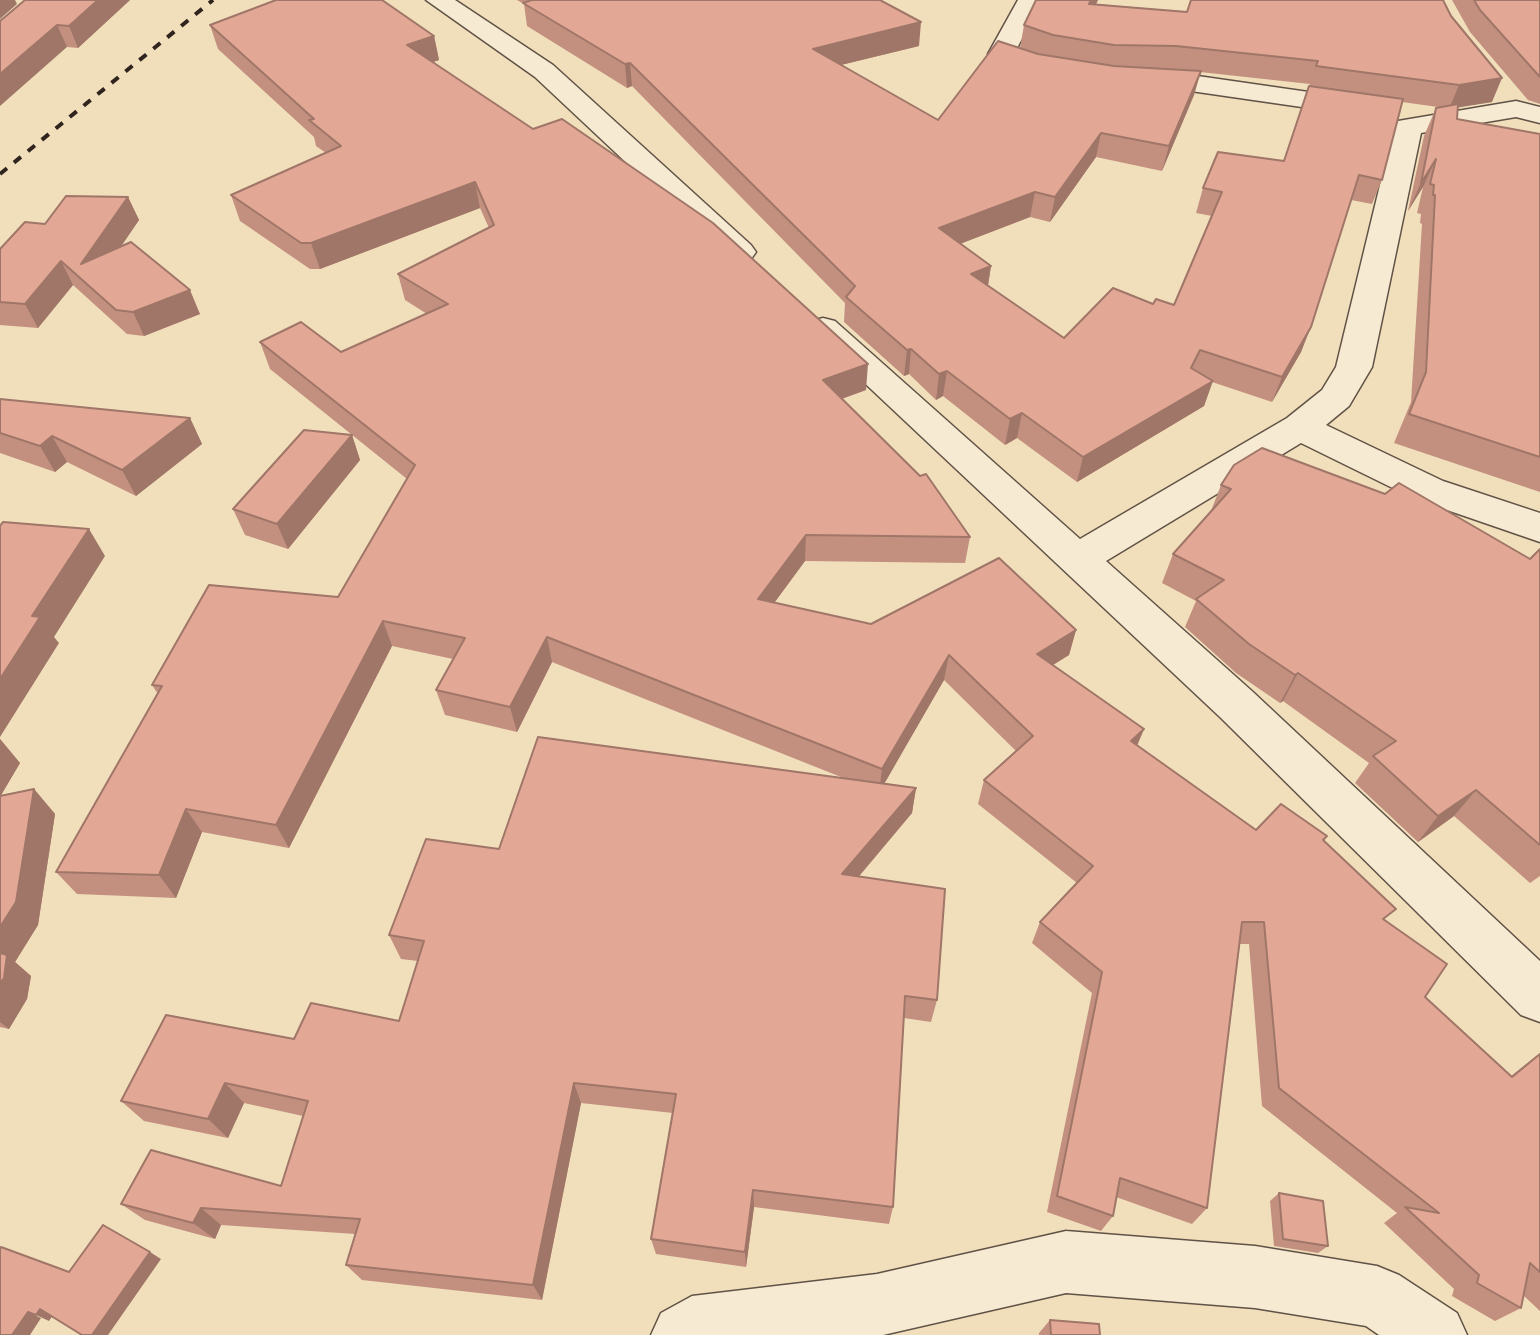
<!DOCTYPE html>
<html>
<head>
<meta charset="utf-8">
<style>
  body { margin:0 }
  canvas { display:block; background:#f1deba }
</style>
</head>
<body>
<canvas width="1540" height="1335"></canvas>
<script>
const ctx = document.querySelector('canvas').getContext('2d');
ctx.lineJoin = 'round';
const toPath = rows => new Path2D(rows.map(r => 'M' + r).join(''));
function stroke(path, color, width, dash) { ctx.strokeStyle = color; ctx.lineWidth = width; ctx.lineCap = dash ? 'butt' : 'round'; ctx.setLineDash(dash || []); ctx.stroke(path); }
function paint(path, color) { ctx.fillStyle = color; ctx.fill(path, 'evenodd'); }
const minor = toPath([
  [426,0,455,0,553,65,751,245,756,252,751,259,740,262,729,259,535,77,426,0],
  [1018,0,1042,0,1016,50,1056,63,1060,69,1056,75,1038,75,992,60,988,54,1018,0],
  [1139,72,1170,72,1364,100,1374,102,1378,108,1374,114,1364,116,1170,88,1129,86,1126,80,1129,74,1139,72],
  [1516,101,1540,107,1540,123,1516,117,1421,133,1372,367,1349,406,1326,425,1443,481,1540,513,1540,542,1415,499,1301,443,1106,561,1253,692,1540,961,1540,1022,1521,1015,1221,718,806,328,811,321,823,318,835,321,1080,539,1287,418,1322,390,1336,367,1394,127,1398,121,1516,101],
  [1066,1231,1255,1246,1377,1266,1399,1275,1457,1313,1467,1335,1379,1335,1366,1326,1255,1308,1066,1293,883,1335,651,1335,661,1313,692,1296,877,1274,1066,1231]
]);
stroke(minor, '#605246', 3);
paint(minor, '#f6ead2');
stroke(toPath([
  [0,174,213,0]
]), '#30241f', 4, [9, 9]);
paint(toPath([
  [25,0,130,0,78,48,67,47],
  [517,0,880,0,919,46,841,65,938,120,1020,48,1024,25,1036,0,1098,0,1096,4,1187,12,1443,0,1492,102,1458,107,1457,119,1540,134,1540,492,1394,443,1411,402,1422,224,1420,223,1421,214,1417,213,1423,187,1408,211,1424,136,1436,108,1438,107,1402,102,1382,180,1372,204,1351,200,1301,352,1272,402,1212,382,1204,406,1077,482,1017,438,1005,445,943,396,936,400,909,374,904,376,844,322,845,303,632,86,627,88,527,26,524,4],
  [1200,72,1310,84,1284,161,1203,188,1196,213,1212,216,1174,305,1153,304,1064,338,988,286,991,266,960,244,1030,217,1050,222,1096,157,1162,171,1194,95],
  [1452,0,1540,0,1540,104,1528,100,1470,32],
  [210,25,434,36,439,60,433,62,866,390,842,399,970,537,965,563,805,561,774,603,871,624,1076,630,1069,655,1053,665,1144,729,1137,745,1256,830,1327,836,1324,840,1386,921,1425,997,1511,1076,1540,1053,1540,1311,1524,1296,1521,1308,1495,1321,1452,1296,1454,1289,1384,1223,1397,1213,1262,1106,1249,944,1240,944,1207,1208,1192,1224,1116,1197,1113,1216,1101,1231,1047,1212,1092,993,1032,943,1040,922,1077,883,978,804,984,780,1016,751,944,680,884,783,916,788,912,813,858,877,937,1000,931,1022,904,1018,893,1207,889,1224,754,1207,746,1267,656,1254,651,1239,673,1113,581,1103,542,1300,362,1280,346,1265,355,1234,221,1225,215,1239,145,1220,121,1204,281,1186,303,1116,244,1103,228,1138,144,1121,121,1101,294,1039,399,1021,418,961,401,959,389,935,499,849,841,777,552,662,517,732,445,715,436,690,453,659,392,646,289,848,202,832,176,898,77,894,56,872,158,694,152,685,338,597,407,479,270,369,260,342,341,352,427,314,405,300,398,274,489,228,480,208,320,269,310,269,240,221,231,195,326,153,316,146,314,137,218,49],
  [128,197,139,220,121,246,200,314,144,336,127,334,73,285,38,328,0,325,0,249,45,224],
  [0,399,190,418,202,444,136,496,67,462,55,472,0,453],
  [352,435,360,460,288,549,245,535,233,509],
  [1221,485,1530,559,1540,549,1540,876,1530,883,1454,816,1418,842,1355,783,1369,763,1283,701,1280,703,1236,673,1185,627,1196,601,1162,583,1173,554,1211,511],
  [0,739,20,763,1,795,34,789,55,814,38,925,15,962,31,976,27,999,9,1029,0,1027],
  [1279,1193,1328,1246,1318,1253,1274,1246,1270,1201],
  [1050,1320,1100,1335,1039,1335,1039,1333]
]), '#c39080');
paint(toPath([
  [0,0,15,0,17,4,0,19],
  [98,0,130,0,78,48,69,26],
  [1091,0,1098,0,1084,26,1089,4],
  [921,22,919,46,812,72,813,49],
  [57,25,67,47,0,106,0,74],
  [434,36,439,60,412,69,407,45],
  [630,63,632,86,627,88,625,64],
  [1201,71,1194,95,1162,171,1169,146],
  [1502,78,1492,102,1449,109,1459,85],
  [1101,133,1096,157,1050,222,1055,197],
  [1436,159,1423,187,1408,211,1421,183],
  [475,182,480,208,320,269,311,243],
  [1035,192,1030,217,936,253,939,228],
  [128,197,139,220,93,288,81,264],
  [61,261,73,285,38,328,25,304],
  [991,266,987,291,971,274],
  [190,290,200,314,144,336,133,312],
  [1311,327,1301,352,1272,402,1282,377],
  [911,349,909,374,904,376,907,350],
  [868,364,866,390,821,406,823,380],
  [947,371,943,396,936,400,939,374],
  [1213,381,1204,406,1077,482,1083,457],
  [1022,413,1017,438,1005,445,1010,419],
  [190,418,202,444,136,496,122,470],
  [352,435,360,460,288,549,277,524],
  [52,436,67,462,55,472,40,446],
  [89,529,105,556,54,637,59,643,0,737,0,679,32,616],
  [806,535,805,561,758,625,758,599],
  [383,621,392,646,289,848,276,825],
  [1076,630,1069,655,1030,679,1037,654],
  [547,637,552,662,517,732,510,707],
  [949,655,944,680,879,793,882,769],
  [1298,673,1283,701,1280,703,1295,675],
  [1144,729,1134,753,1131,741],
  [0,739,20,763,0,797],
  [916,788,912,813,840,899,842,874],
  [34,789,55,814,38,925,15,962,31,976,27,999,9,1029,0,1022,0,927],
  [1476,790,1454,816,1418,842,1438,816],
  [186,809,202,832,176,898,159,875],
  [225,1083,244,1103,228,1138,208,1119],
  [574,1083,581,1103,542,1300,533,1285],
  [753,1190,754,1207,746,1267,745,1252],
  [201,1208,221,1225,215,1239,193,1223],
  [150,1252,161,1259,108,1335,92,1335],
  [40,1309,53,1315,49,1321,36,1315],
  [28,1312,41,1318,30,1335,12,1335]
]), '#9f7668');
const building = toPath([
  [25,0,98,0,69,26,57,25,0,74,0,21,25,0],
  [276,0,382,0,434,36,407,45,533,129,562,119,713,223,868,364,823,380,920,476,926,474,970,537,806,535,758,599,871,624,999,558,1076,630,1037,654,1144,729,1131,741,1256,830,1281,804,1327,836,1323,840,1396,909,1383,919,1447,964,1425,997,1512,1077,1540,1054,1540,1272,1530,1263,1521,1308,1477,1283,1479,1275,1405,1207,1439,1213,1279,1088,1264,922,1242,922,1207,1208,1120,1178,1113,1216,1057,1196,1102,972,1040,922,1093,866,984,780,1033,736,949,655,882,769,547,637,510,707,436,690,465,638,383,621,276,825,186,809,159,875,56,872,162,686,152,685,209,585,338,597,415,465,260,342,301,322,341,352,448,304,398,274,494,225,475,182,311,243,301,243,231,195,341,146,309,120,314,119,210,25,276,0],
  [532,0,880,0,921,22,813,49,938,120,998,41,1038,54,1114,66,1201,71,1169,146,1101,133,1055,197,1035,192,939,228,991,266,971,274,1064,338,1113,288,1153,304,1156,299,1174,305,1222,192,1203,188,1218,152,1284,161,1309,86,1403,99,1382,180,1359,175,1311,327,1282,377,1200,350,1191,368,1213,381,1083,457,1022,413,1010,419,947,371,939,374,911,349,907,350,846,297,855,286,630,63,625,64,523,3,532,0],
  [1036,0,1091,0,1089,4,1187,12,1191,0,1443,0,1451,16,1502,78,1459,85,1316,66,1318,61,1176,46,1114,45,1053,35,1024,25,1036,0],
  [1474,0,1540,0,1540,77,1480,10,1474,0],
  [1458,104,1457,119,1540,134,1540,457,1409,414,1426,372,1435,195,1433,195,1434,185,1430,184,1436,159,1421,183,1436,108,1458,104],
  [66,196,128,197,81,264,131,242,190,290,133,312,116,310,61,261,25,304,0,302,0,249,25,222,45,224,66,196],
  [0,399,190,418,122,470,52,436,40,446,0,433,0,399],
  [304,430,352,435,277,524,233,509,304,430],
  [1262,448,1385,494,1399,483,1530,559,1540,549,1540,845,1476,790,1438,816,1373,756,1396,741,1298,673,1295,675,1249,644,1196,599,1224,580,1173,554,1231,489,1221,485,1234,465,1262,448],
  [3,522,89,529,32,616,40,617,0,679,0,526,3,522],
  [538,737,916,788,842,874,945,889,937,1000,905,996,893,1207,753,1190,745,1252,651,1239,676,1094,574,1083,533,1285,346,1265,360,1219,201,1208,193,1223,121,1204,151,1150,281,1186,308,1101,225,1083,208,1119,121,1101,166,1015,294,1039,311,1003,399,1021,424,941,389,935,426,839,499,849,538,737],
  [34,789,16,902,0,927,0,796,34,789],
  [0,953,7,955,4,978,0,983,0,953],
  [1279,1193,1323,1201,1328,1246,1283,1239,1279,1193],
  [103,1225,150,1252,92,1335,82,1335,40,1309,36,1315,28,1312,12,1335,0,1335,0,1249,1,1247,69,1272,103,1225],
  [1050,1320,1099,1324,1100,1335,1051,1335,1050,1320]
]);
paint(building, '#e3a895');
stroke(building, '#9f7668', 2);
</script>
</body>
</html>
